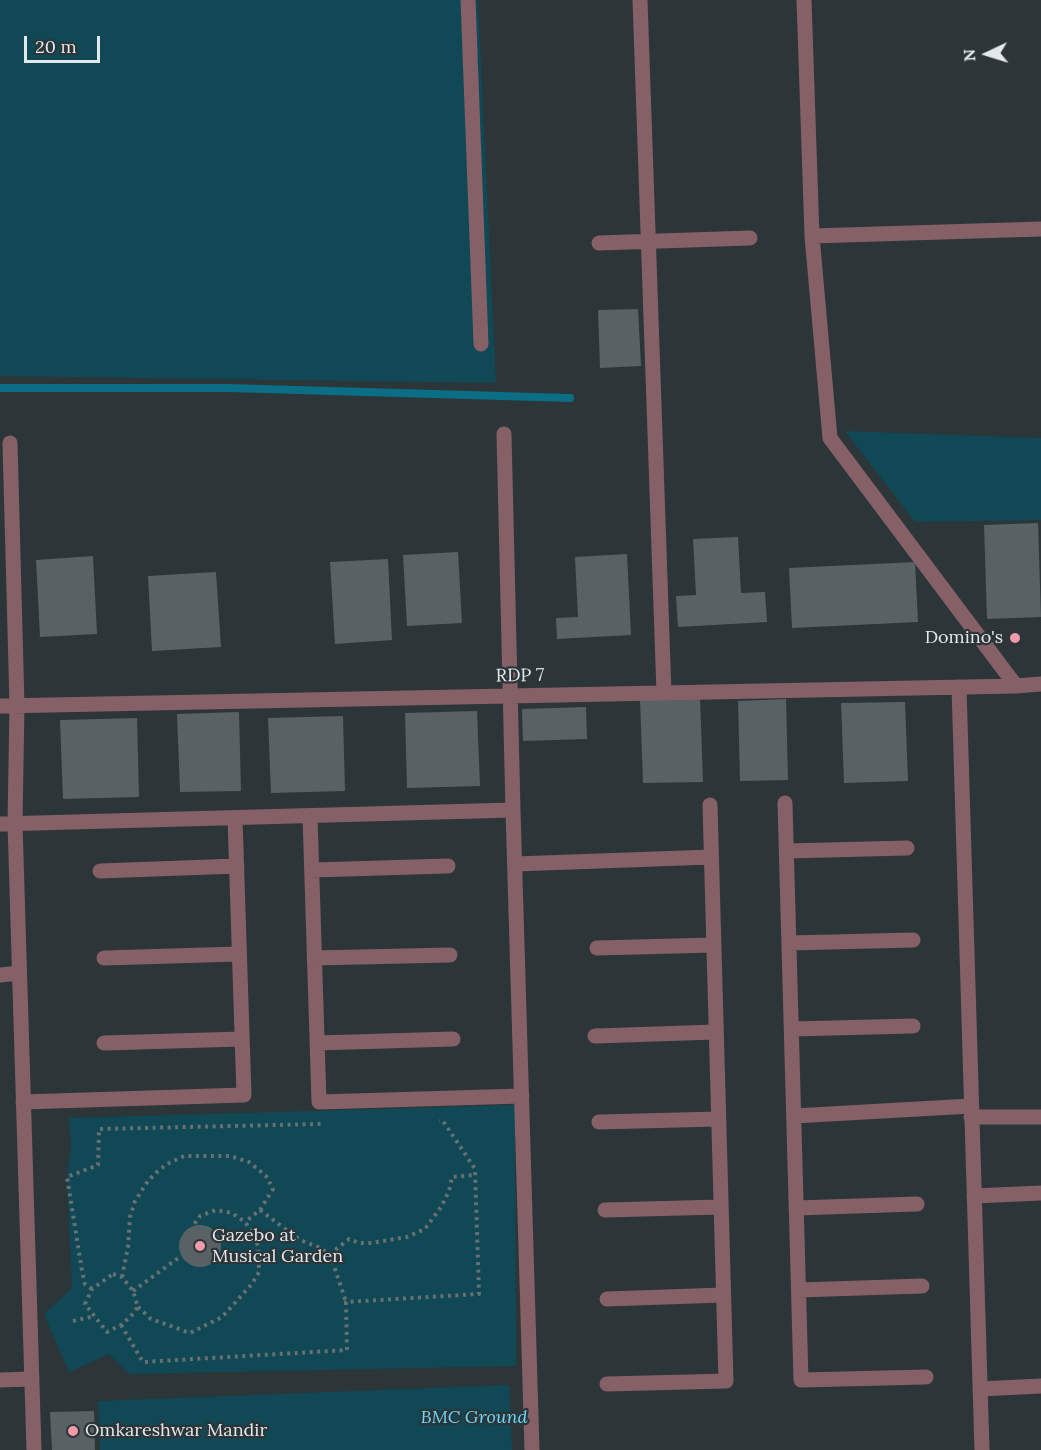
<!DOCTYPE html>
<html>
<head>
<meta charset="utf-8">
<style>
  body { margin:0 }
  #map { position:relative; width:1041px; height:1450px; overflow:hidden; background:#2c3538; font-family:Lora,serif }
  canvas { display:block }
  .north { position:absolute; left:957px; top:24px; width:60px; height:60px; -webkit-text-stroke:4px #2c3538; paint-order:stroke; rotate:266deg; font-size:16px; font-weight:700; line-height:24px; text-align:center; color:#e3e8ea }
  .north::after { content:''; display:block; margin:auto; width:21px; height:27px; background:#e3e8ea; clip-path:polygon(50% 0,100% 100%,50% 72%,0 100%) }
  .scale { position:absolute; left:24px; top:36px; width:76px; height:27px; box-sizing:border-box; border:3px solid #e3e8ea; border-top:0; padding-left:8px; font-size:18px; line-height:21px; white-space:nowrap; color:#e3e8ea; -webkit-text-stroke:4px #2c3538; paint-order:stroke }
</style>
</head>
<body>
<div id="map">
<canvas width="1041" height="1450"></canvas>
<div class="north">N</div>
<div class="scale">20 m</div>
</div>
<script>
const ctx = document.querySelector('canvas').getContext('2d');
ctx.lineJoin = 'round';
function paint(path, color) { ctx.fillStyle = color; ctx.fill(path, 'evenodd'); }
const toPath = rows => new Path2D(rows.map(r => 'M' + r).join(''));
function stroke(path, color, width, dash) { ctx.strokeStyle = color; ctx.lineWidth = width; ctx.lineCap = dash ? 'butt' : 'round'; ctx.setLineDash(dash || []); ctx.stroke(path); }
function write(font, color, halo, rows, align = 'center') {
  ctx.font = font + ' Lora,serif'; ctx.lineWidth = 4.5; ctx.setLineDash([]); ctx.textBaseline = 'middle'; ctx.strokeStyle = halo; ctx.fillStyle = color; for (const [text, x, y, turn = 0] of rows) {
    ctx.save(); ctx.translate(x, y); ctx.rotate((+turn || 0) * Math.PI / 180); ctx.textAlign = isNaN(turn) ? turn : align; if (halo) ctx.strokeText(text, 0, 0); ctx.fillText(text, 0, 0); ctx.restore();
  }
}
paint(toPath([
  [0,0,478,0,496,383,0,376],
  [845,431,1041,438,1041,520,915,522],
  [515,1105,516,1366,129,1374,109,1354,69,1372,44,1314,72,1288,67,1177,71,1147,69,1118],
  [509,1385,512,1450,100,1450,98,1401]
]), '#104856');
stroke(toPath([
  [0,388,229,388,570,398]
]), '#0b6e84', 8);
paint(toPath([
  [638,309,641,366,600,368,598,310],
  [1038,523,1041,617,987,619,984,525],
  [738,537,741,593,765,592,767,622,678,627,676,596,696,595,693,539],
  [458,552,462,623,407,626,403,555],
  [627,554,631,635,557,639,556,618,578,617,575,557],
  [93,556,97,634,40,637,36,560],
  [388,559,392,640,335,644,330,562],
  [915,562,918,622,792,628,789,568],
  [216,572,221,647,152,651,148,576],
  [700,697,703,782,643,783,640,699],
  [786,699,788,780,740,781,738,701],
  [905,702,908,781,844,783,841,703],
  [586,707,587,739,523,741,522,709],
  [477,711,480,786,407,788,405,713],
  [239,712,241,791,180,792,177,714],
  [343,716,345,791,271,793,268,718],
  [137,718,139,797,63,799,60,720],
  '179 1246a21 21 0 1 1 42 0a21 21 0 1 1-42 0Z',
  [94,1411,95,1450,52,1450,50,1412]
]), '#586164');
stroke(toPath([
  [260,1210,300,1240,318,1247,330,1254,349,1239,359,1243,371,1243,407,1237,425,1229,441,1207,449,1191,452,1177,475,1175],
  [330,1254,346,1302],
  [113,1274,122,1277,133,1291,138,1307,131,1316,121,1325,107,1332,85,1304,92,1289,113,1274],
  [122,1277,128,1247,130,1217,135,1201,148,1181,157,1172,167,1164,184,1156,230,1156,249,1162,266,1176,273,1189,260,1210,245,1222],
  [92,1289,85,1284,82,1271,67,1177,98,1165,99,1129,321,1124],
  [133,1291,181,1256],
  [138,1307,151,1319,190,1333,222,1317,252,1284,259,1272,258,1246,253,1233,245,1222,232,1213,216,1210,200,1216,193,1226],
  [73,1321,95,1316],
  [121,1325,143,1362,347,1350,346,1302,479,1294,475,1169,443,1121,439,1121]
]), '#687072', 4, [3, 4.5]);
stroke(toPath([
  [468,0,481,344],
  [640,0,664,693],
  [804,0,812,236,830,438,1016,686],
  [812,236,1041,229],
  [599,243,750,238],
  [504,434,513,810,532,1450],
  [10,443,17,705,15,823,34,1450],
  [959,687,982,1450],
  [0,706,1016,686,1041,684],
  [785,803,801,1380,926,1377],
  [310,816,319,1102,522,1096],
  [0,824,513,810],
  [787,851,907,848],
  [515,864,711,857],
  [312,870,448,866],
  [100,871,237,866],
  [789,943,913,940],
  [597,948,714,945],
  [104,958,239,954],
  [314,958,450,955],
  [0,975,19,973],
  [792,1029,913,1026],
  [595,1036,716,1032],
  [104,1043,242,1039],
  [317,1043,453,1039],
  [23,1102,244,1095,235,818],
  [794,1116,971,1106],
  [971,1117,1041,1117],
  [599,1122,718,1119],
  [974,1196,1041,1193],
  [796,1208,917,1204],
  [605,1210,721,1207],
  [799,1290,922,1286],
  [607,1299,723,1295],
  [0,1380,32,1379],
  [607,1384,726,1381,710,805],
  [980,1389,1041,1386]
]), '#856066', 15);
for (const [x, y, r, color] of [
  [1015,638,6,"#f39aaa"],
  [200,1246,6,"#f39aaa"],
  [73,1431,6,"#f39aaa"]
]) { const dot = new Path2D(); dot.arc(x, y, r, 0, 2 * Math.PI); ctx.fillStyle = color; ctx.fill(dot); stroke(dot, '#2c3538', 2); }
write('18px', '#e3e8ea', '#2c3538', [
  ["Domino's",1003,638,"right"],
  ["Gazebo at",212,1236],
  ["Musical Garden",212,1257],
  ["Omkareshwar Mandir",85,1431]
], 'left');
write('18px', '#e3e8ea', '#2c3538', [
  ["RDP 7",520,676,-1]
]);
write('italic 18px', '#6adafa', '#2c3538', [
  ["BMC Ground",474,1418]
]);
</script>
</body>
</html>
